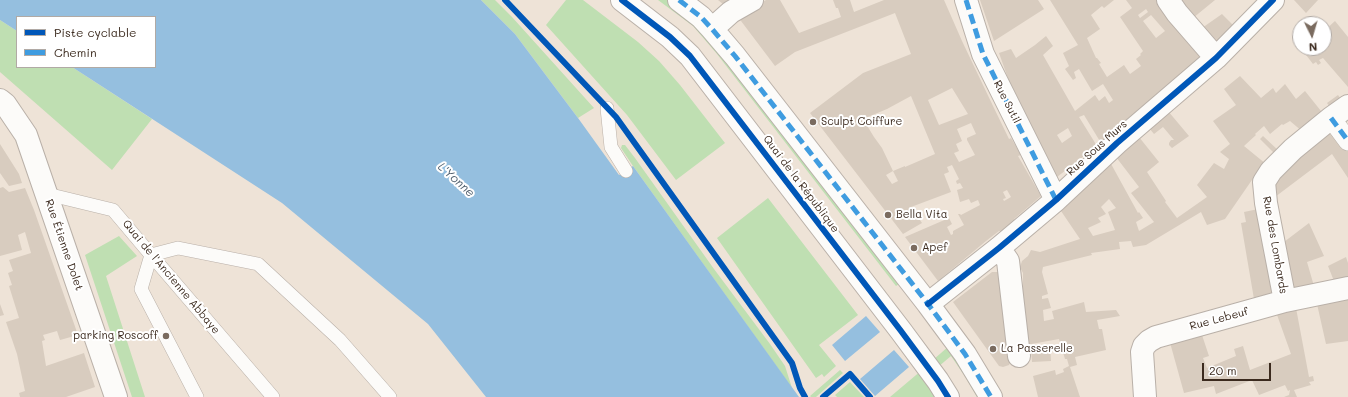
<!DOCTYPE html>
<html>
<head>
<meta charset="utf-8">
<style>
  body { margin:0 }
  #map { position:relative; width:1348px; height:397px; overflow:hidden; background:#eee3d7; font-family:Mali,sans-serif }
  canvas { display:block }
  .legend { position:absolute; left:16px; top:16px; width:140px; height:52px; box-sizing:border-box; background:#fff; border:1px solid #b1aaa5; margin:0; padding:5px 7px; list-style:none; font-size:12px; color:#3b2a1e }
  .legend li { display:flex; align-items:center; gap:8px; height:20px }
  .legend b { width:20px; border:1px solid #b1aaa5 }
  .north { position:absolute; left:1292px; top:16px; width:40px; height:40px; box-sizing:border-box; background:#fff; border:1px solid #b1aaa5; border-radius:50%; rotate:175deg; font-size:11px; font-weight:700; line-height:16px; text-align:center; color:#3b2a1e }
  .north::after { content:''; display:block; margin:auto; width:14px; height:18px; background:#7a6b5f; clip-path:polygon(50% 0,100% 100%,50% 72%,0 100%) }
  .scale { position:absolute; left:1202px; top:363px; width:69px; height:18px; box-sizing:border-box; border:2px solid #3b2a1e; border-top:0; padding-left:5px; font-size:12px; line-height:14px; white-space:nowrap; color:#3b2a1e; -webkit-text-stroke:3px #fff; paint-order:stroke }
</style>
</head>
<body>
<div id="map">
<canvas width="1348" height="397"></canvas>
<ul class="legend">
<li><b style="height:5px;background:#0057b8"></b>Piste cyclable</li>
<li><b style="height:5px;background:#3f9ce0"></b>Chemin</li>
</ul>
<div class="north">N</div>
<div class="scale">20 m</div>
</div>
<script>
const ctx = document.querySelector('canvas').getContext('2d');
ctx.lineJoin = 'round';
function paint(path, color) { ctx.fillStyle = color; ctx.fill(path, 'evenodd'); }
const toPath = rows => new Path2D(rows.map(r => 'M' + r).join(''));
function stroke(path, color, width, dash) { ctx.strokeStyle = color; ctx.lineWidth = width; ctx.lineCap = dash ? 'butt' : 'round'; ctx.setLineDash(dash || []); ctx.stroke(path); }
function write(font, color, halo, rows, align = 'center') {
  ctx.font = font + ' Mali,sans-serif'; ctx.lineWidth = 4; ctx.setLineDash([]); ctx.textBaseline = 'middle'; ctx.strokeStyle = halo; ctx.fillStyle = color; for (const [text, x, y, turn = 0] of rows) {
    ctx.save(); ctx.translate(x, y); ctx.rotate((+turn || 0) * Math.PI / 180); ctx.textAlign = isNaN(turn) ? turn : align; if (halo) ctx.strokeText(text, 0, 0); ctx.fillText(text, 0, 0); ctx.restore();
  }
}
paint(toPath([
  [481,0,495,0,512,17,594,108,578,118,515,34],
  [566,0,583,0,638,42,659,61,680,85,725,143,676,180,627,115,546,25],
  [658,0,669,0,697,22,902,282,896,286,717,54,693,26],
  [0,20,17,31,17,67,72,67,152,119,112,170,0,72],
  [622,145,625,145,635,158,714,269,770,344,785,366,792,388,633,166,621,148],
  [768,198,858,315,819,345,836,366,824,377,822,374,816,378,717,238],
  [119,236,137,256,106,276,145,397,132,397,85,255],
  [949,346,983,397,977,397,964,375,951,356,938,367,933,360],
  [840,370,843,373,816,397,811,397,810,396],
  [922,370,940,397,890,397],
  [850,382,864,397,837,397,835,395]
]), '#bfdfb2');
paint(toPath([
  [0,0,481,0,515,34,578,118,619,175,633,166,799,397,486,397,428,324,282,203,72,67,155,67,155,17,17,17,17,31,0,20],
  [866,316,880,332,845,361,832,345],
  [894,350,909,367,875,396,860,379]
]), '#95bfdf');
paint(toPath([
  [718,0,733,0,724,5],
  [766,0,780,0,799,33,841,17,838,8,836,8,833,0,850,0,854,12,884,0,944,0,962,41,993,106,1009,139,1011,138,1021,155,1018,156,1041,196,1014,219,1016,222,1001,232,999,231,986,241,938,281,905,237,949,218,952,224,947,227,951,235,953,234,953,231,964,225,958,214,960,214,961,215,980,205,978,200,971,203,969,199,960,202,957,190,963,188,960,183,957,184,956,181,959,179,952,165,947,167,949,172,944,174,951,192,911,207,922,223,903,234,810,113,863,73,911,54,895,13,795,52,775,66,738,17],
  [952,88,968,114,939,125,928,100],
  [911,96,935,154,905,167,905,166,893,171,882,148,874,137,863,119,887,109],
  [971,123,976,134,967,138,967,140,975,155,959,162,954,153,959,151,956,144,962,141,957,129],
  [893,171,898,181,892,184,886,175],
  [1007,190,1011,197,1004,201,1003,199,1006,198,1003,192],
  [980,0,1038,0,1044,9,994,41],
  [1050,0,1114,0,1104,8,1102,6,1091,15,1100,29,1087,38,1096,58,1097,58,1101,63,1099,64,1107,77,1124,65,1130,74,1141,66,1136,59,1141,55,1140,54,1143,51,1120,17,1132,8,1126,0,1159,0,1207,51,1101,143,1084,115,1079,117,1097,146,1057,177,1033,132,1010,84,999,53,1011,49,1016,58,1035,45,1046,36,1053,46,1043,55,1075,111,1095,95,1099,101,1105,96,1109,103,1113,100,1103,84,1092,91,1079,69,1074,72,1076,78,1073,80,1065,69,1069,66,1063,53,1078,45],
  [1146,9,1148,12,1140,18,1138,15],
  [1151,15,1165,31,1156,38,1143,21],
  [1068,128,1072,136,1062,143,1057,135],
  [1176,0,1215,0,1193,18],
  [1294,0,1318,0,1306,13],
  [1222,14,1235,27,1216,43,1202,28],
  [1335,21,1348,37,1348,87,1323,58,1319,60,1321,63,1318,65,1316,62,1313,64,1303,51,1302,52,1296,46,1300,42,1300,48,1324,48,1324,31],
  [1240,76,1261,98,1273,88,1276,93,1285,84,1296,99,1305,91,1325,116,1303,132,1290,121,1283,125,1282,124,1270,134,1264,126,1255,134,1256,135,1244,146,1266,164,1258,180,1254,177,1225,219,1207,225,1201,212,1146,245,1133,247,1131,241,1119,242,1120,249,1091,253,1092,255,1043,267,1042,272,1048,294,1042,296,1042,299,1048,298,1051,308,1043,310,1044,321,1054,319,1052,311,1084,302,1086,312,1116,310,1120,316,1097,320,1099,329,1102,329,1106,350,1075,357,1077,365,1070,367,1080,397,1038,397,1033,376,1055,370,1056,375,1064,372,1063,369,1069,366,1067,359,1065,359,1059,339,1026,345,1023,315,1023,273,1020,267,1022,261,1028,256,1031,250,1040,252,1080,239,1061,211,1075,196,1110,162,1138,213,1139,212,1143,218,1136,222,1139,231,1154,222,1131,193,1139,187,1116,157,1139,137,1159,162,1147,172,1166,201,1165,202,1177,218,1207,197,1197,185,1214,163,1224,169,1229,159,1220,152,1230,144,1213,121,1236,105,1224,89],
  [1109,199,1116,208,1108,212,1115,230,1093,236,1088,228,1101,222,1098,218,1106,214,1101,207],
  [1338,95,1343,102,1332,110,1327,103],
  [1168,111,1189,136,1172,148,1169,145,1169,143,1171,140,1174,140,1163,127,1154,134,1149,128],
  [1332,128,1348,150,1348,178,1332,154,1271,200,1271,181],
  [1263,136,1280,152,1276,155,1260,139],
  [0,144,19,174,22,183,9,186,0,173],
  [3,187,9,192,25,188,34,210,78,335,60,340,57,331,43,335,45,340,42,341,46,366,84,353,95,387,66,397,20,397,19,393,25,391,17,354,6,322,19,318,9,286,12,285,8,273,13,271,9,260,31,253,25,232,18,235,22,250,0,256,0,188],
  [1263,208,1278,294,1254,299,1241,223,1246,222,1244,212],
  [1309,223,1324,256,1307,262,1314,286,1291,290,1280,245],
  [1346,257,1348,263,1348,278,1334,281,1328,266],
  [992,272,998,272,1011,360,1009,365,1003,367,999,366,953,302],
  [1348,297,1348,341,1326,344,1317,304],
  [0,304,4,315,0,316],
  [1296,308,1309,377,1313,376,1314,381,1309,382,1311,385,1294,390,1297,397,1284,397,1289,395,1290,390,1288,391,1285,385,1259,395,1252,380,1216,394,1214,386,1184,393,1169,339,1201,332,1209,356,1203,358,1207,368,1236,356,1234,349,1243,346,1250,370,1291,354,1276,312],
  [1050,346,1051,361,1032,362,1031,349]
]), '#d8ccbf');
const service = toPath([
  [607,108,611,147,626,171],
  [47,194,113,210,151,255,273,397],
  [197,397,141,289,151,255,178,248,258,264,340,340,390,397]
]);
const pedestrian = toPath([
  [1331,118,1348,141]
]);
const minor = toPath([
  [622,0,670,37,690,56,901,331,938,381,948,397],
  [679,0,701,17,712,29,735,56,928,304,965,354,991,397],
  [966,0,983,54,1056,200],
  [1168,0,1177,13,1216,58],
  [712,29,731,12,752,0],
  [0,100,5,104,26,135,116,397],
  [999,248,1008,261,1019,356],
  [1285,301,1266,203,1264,182,1271,171,1293,149,1331,118,1348,106],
  [928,304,999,248,1056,200,1117,143,1216,58,1273,0],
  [1145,397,1142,352,1144,346,1149,341,1156,337,1285,301,1348,288]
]);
stroke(service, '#b9b0a8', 14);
stroke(pedestrian, '#b9b0a8', 20);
stroke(minor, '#b9b0a8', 24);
stroke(service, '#fcfbf9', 13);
stroke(pedestrian, '#fcfbf9', 19);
stroke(minor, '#fcfbf9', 22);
stroke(toPath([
  [679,0,701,17,712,29,735,56,928,304,965,354,991,397],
  [966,0,983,54,1056,200],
  [1331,118,1348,141]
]), '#3f9ce0', 5, [10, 5]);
stroke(toPath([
  [505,0,616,117,792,363,800,388,805,397],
  [622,0,670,37,690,56,901,331,938,381,948,397],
  [928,304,999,248,1056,200,1117,143,1216,58,1273,0],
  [823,397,850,374,870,397]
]), '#0057b8', 6);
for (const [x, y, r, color] of [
  [813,122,4,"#7a6b5f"],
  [888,215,4,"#7a6b5f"],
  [914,248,4,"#7a6b5f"],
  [166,336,4,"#7a6b5f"],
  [993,349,4,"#7a6b5f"]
]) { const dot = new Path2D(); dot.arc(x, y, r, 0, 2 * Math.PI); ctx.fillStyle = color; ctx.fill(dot); stroke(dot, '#fff', 1.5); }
write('11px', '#3b2a1e', '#fff', [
  ["Rue Sutil",1007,102,63],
  ["Rue Sous Murs",1097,148,-42],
  ["Quai de la République",801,184,53],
  ["Rue Étienne Dolet",64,245,71],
  ["Rue des Lombards",1275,245,80],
  ["Quai de l'Ancienne Abbaye",171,277,50],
  ["Rue Lebeuf",1219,319,-15]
]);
write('11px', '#3b2a1e', '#fff', [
  ["Sculpt Coiffure",821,122],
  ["Bella Vita",896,215],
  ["Apef",922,248],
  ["parking Roscoff",158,336,"right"],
  ["La Passerelle",1001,349]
], 'left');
write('italic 12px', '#505f6d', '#fff', [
  ["L'Yonne",456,180,42]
]);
</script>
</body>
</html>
